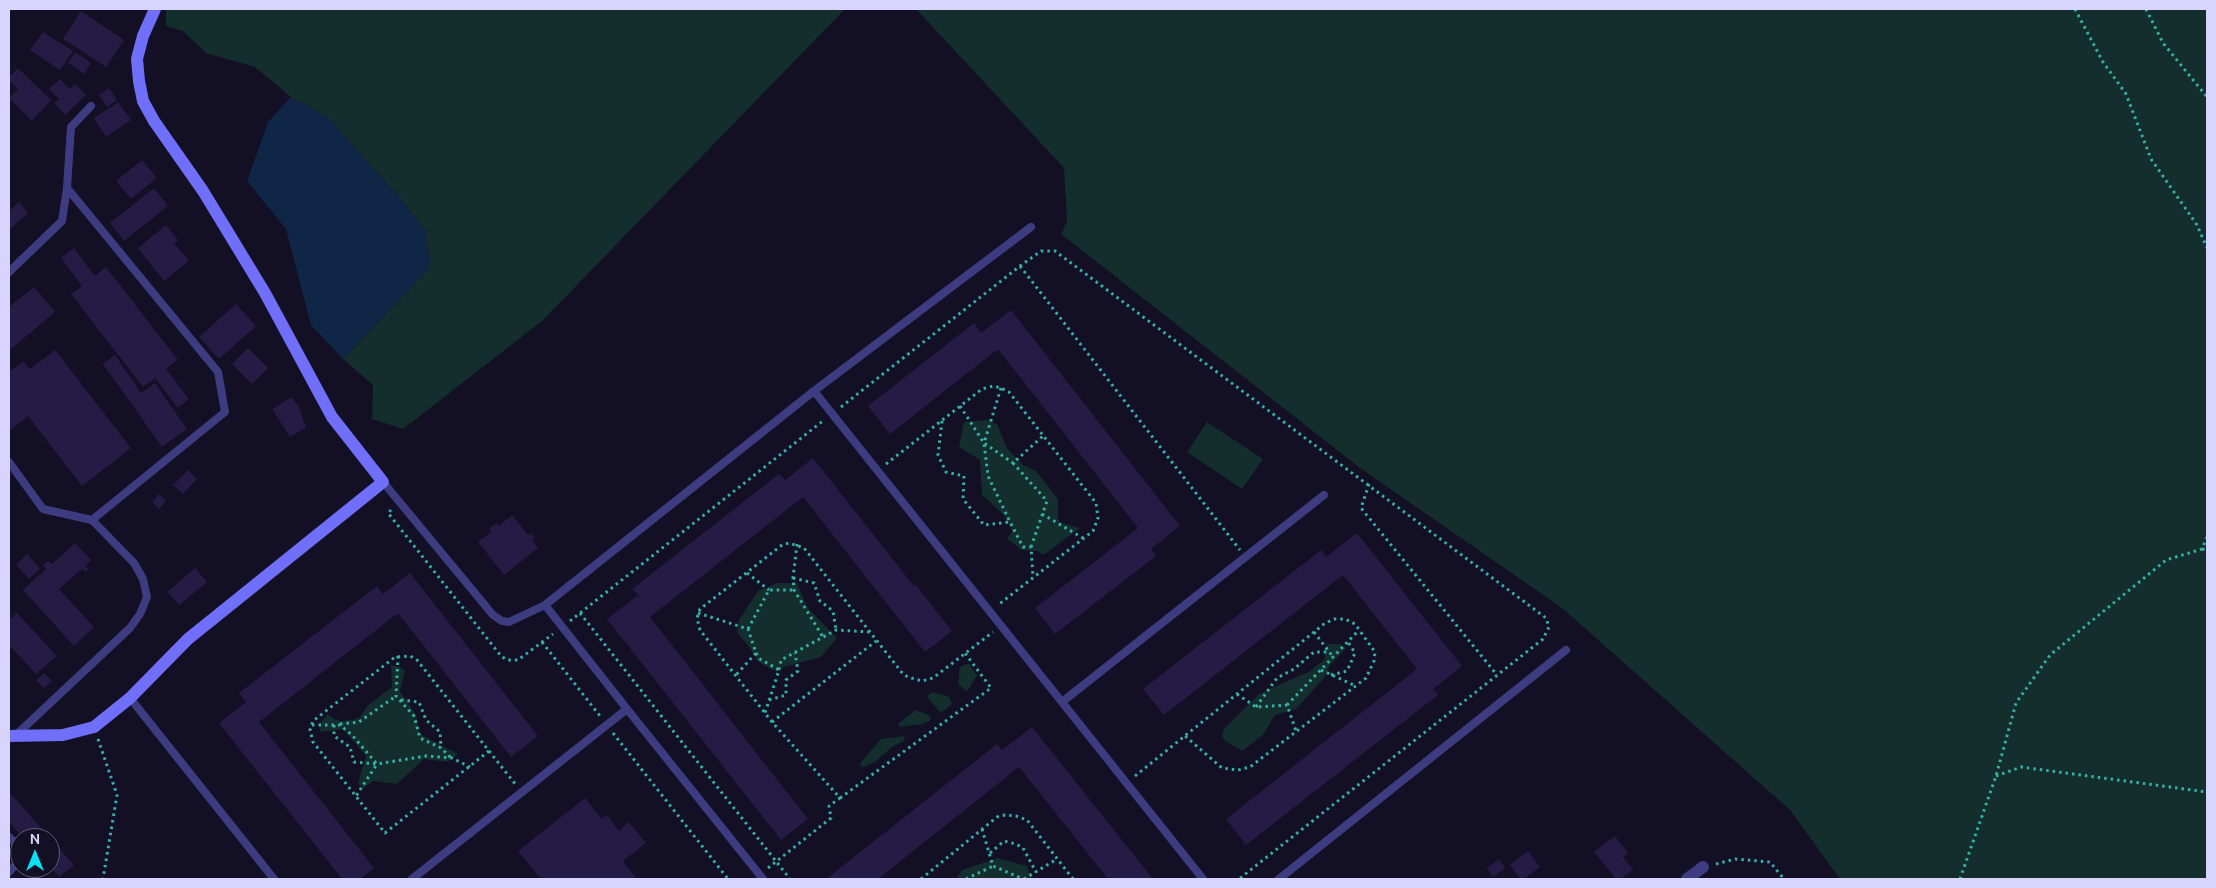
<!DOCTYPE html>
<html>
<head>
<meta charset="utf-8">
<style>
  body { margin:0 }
  #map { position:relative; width:2216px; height:888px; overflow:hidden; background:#130f24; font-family:Ubuntu,sans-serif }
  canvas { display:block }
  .frame { position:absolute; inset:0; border:10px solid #d8d4fd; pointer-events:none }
  .north { position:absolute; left:10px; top:828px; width:50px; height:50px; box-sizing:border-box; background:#130f24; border:1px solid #625e7b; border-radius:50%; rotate:0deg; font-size:14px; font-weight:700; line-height:20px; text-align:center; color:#d8d4fd }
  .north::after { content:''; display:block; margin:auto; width:18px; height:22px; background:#0adff4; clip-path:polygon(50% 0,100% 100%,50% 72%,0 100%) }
</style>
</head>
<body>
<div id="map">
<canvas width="2216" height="888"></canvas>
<div class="frame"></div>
<div class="north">N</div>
</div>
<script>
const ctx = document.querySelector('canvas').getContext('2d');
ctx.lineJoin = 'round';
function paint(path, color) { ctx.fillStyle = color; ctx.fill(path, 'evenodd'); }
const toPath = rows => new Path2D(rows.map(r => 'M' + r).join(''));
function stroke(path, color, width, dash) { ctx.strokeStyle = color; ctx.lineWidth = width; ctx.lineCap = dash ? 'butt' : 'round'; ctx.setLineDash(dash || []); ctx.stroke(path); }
paint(toPath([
  [166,9,845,9,542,321,403,429,372,419,373,385,343,359,430,267,425,230,400,198,328,118,291,97,255,67,206,53,183,31,166,26],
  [916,9,2207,9,2207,879,1840,879,1790,810,1562,608,1360,468,1061,234,1067,221,1064,168],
  [987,420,997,424,1007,448,1023,465,1036,471,1058,499,1058,519,1061,523,1080,528,1045,554,1041,554,1038,551,1022,550,1007,539,1012,531,1004,515,982,495,980,460,959,447,964,422],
  [1207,422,1263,459,1242,489,1187,452],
  [777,583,797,583,807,607,837,638,821,657,773,670,757,661,750,648,737,632,739,620,758,591],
  [1327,644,1340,644,1346,648,1330,665,1325,677,1296,709,1275,715,1263,735,1242,751,1225,741,1222,737,1224,729,1259,694,1310,671,1324,660],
  [966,664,969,664,977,675,967,692,958,684,960,667],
  [391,665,400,667,405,671,400,691,416,715,420,734,458,754,448,762,424,759,397,784,373,781,363,789,358,783,366,756,343,729,320,732,319,724,328,714,334,719,342,721,353,720,360,717,367,706,392,687],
  [932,692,949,697,952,704,942,712,939,711,928,698,928,695],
  [916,710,931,716,930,721,922,724,899,727,899,723],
  [903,736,905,738,904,741,892,747,875,762,863,767,860,766,861,762,881,739],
  [998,858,1027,866,1032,879,956,879,962,870]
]), '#132e2c');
paint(toPath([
  [291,97,328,118,400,198,425,230,430,267,343,359,311,325,286,229,247,181,268,122]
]), '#102647');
paint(toPath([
  [81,11,124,40,106,67,63,39],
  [43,32,73,51,60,70,30,50],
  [75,52,91,63,84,74,68,63],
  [18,68,51,100,32,121,9,98,18,89,9,80,9,77],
  [60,79,70,89,75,84,86,95,65,115,54,103,59,99,49,89],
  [109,88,117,100,107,107,99,95],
  [118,102,131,120,106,137,94,118],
  [142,160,157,178,131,199,116,181],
  [154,188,168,206,124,241,110,223],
  [19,202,28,213,9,230,9,211],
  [166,225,178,240,174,243,189,261,164,281,138,248],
  [74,248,95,276,106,267,178,360,166,369,189,399,178,408,155,378,143,387,71,294,82,286,61,258],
  [34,287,55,312,11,349,9,346,9,307],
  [236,304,256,326,219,359,199,337],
  [1011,310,1180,526,1151,549,1156,556,1055,634,1035,608,1138,528,998,349,890,434,868,406,974,323,981,333],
  [248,348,268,368,252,384,232,364],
  [55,350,131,448,82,486,28,416,9,431,9,372,23,361,30,369],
  [115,355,141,393,155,383,187,429,162,447,103,364],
  [292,397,299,407,306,428,290,437,272,409],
  [813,458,914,586,916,585,952,631,925,652,803,497,650,617,808,819,781,840,607,619,638,595,632,589,779,474,785,480],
  [188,470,197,479,183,494,173,485],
  [159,494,166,501,159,509,152,502],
  [512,515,528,535,531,533,535,538,532,540,538,548,504,575,478,542,491,532,489,529,496,523,499,526],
  [1357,533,1462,666,1433,689,1438,695,1246,845,1226,819,1417,669,1343,575,1164,715,1143,689,1321,550,1326,557],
  [75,543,91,560,85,566,89,569,85,572,82,569,59,589,94,627,74,646,23,590,46,569,43,565,48,561,52,564],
  [27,554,40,569,29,579,16,565],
  [195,568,207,582,179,605,167,592],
  [410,573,538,736,511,757,398,613,259,722,374,868,360,879,342,879,219,723,246,702,239,693,377,586,383,594],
  [17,613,57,656,36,674,9,645,9,620],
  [44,673,52,681,44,688,36,680],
  [1032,727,1153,879,1108,879,1019,767,878,879,826,879,997,744,1002,750],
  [9,792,50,838,23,838,9,822],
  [585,798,602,819,607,815,619,831,629,822,646,843,623,861,637,879,541,879,518,851],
  [1615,836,1628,853,1623,857,1633,870,1620,879,1616,879,1594,852],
  [50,838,74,865,59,877,50,867],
  [1528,851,1540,867,1524,879,1520,879,1510,865],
  [1499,859,1505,868,1493,877,1487,868]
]), '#241c44');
stroke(toPath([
  [2075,9,2103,62,2126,94,2151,159,2197,225,2207,248],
  [2146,9,2163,43,2207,97],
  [1020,266,1240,550],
  [1001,388,984,443,1013,463],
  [960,406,984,443,988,476,1010,522],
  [841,407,1020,266,1041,251,1055,251,1546,618,1549,627,1543,639,1239,879],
  [942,421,938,455,946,472,964,476,963,499,984,525,1010,522,1023,547,1031,547,1033,577],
  [886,464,982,389,993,386,1001,388,1009,392,1096,503,1098,518,1093,531,998,605],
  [1369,484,1361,508,1497,675],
  [391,510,388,513,501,656,507,660,518,660,553,634],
  [1042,514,1083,538],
  [797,544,793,578,794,590,823,637],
  [1031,547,1047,501,1013,463,1043,436],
  [2202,549,2207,550],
  [747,573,769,590],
  [793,578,814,583,820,601,833,611,836,630],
  [580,613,790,879],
  [698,613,748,629,756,653,736,675],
  [570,621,824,420],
  [748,629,769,590,794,590],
  [1314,632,1333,657],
  [542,642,600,716],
  [756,653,760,659,779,670,765,713],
  [398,656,396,696,414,716,420,738,441,748,451,758],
  [779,670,781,660,836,630,870,632],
  [1321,670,1356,686],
  [1331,675,1347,671,1355,653,1348,642],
  [1237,694,1256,707,1287,705,1296,731],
  [401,700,419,702,426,720,440,732,441,748],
  [769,700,786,695,786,680,798,671,795,653],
  [1287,705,1359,630],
  [1256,707,1277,678,1294,669,1314,652,1329,652],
  [772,722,876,641],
  [340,724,359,722,396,696],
  [312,725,340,725,352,735,377,764,426,756,452,758,470,767],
  [334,725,334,736,350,747,354,762,377,764,356,796],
  [613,733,728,879],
  [98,739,117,795,103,879],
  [489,751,385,833,313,742,310,730,313,721,395,657,410,656,417,660,489,751,516,785],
  [1135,776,1324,624,1334,619,1345,619,1355,624,1375,652,1374,661,1366,678,1250,767,1238,770,1222,768,1185,736],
  [1996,776,2021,767,2207,792],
  [840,798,991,688,965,653],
  [982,829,993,866,1023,879],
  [990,853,1004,841,1016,844,1023,848,1036,872],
  [1716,864,1735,859,1770,862,1784,879],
  [768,868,831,818,829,806,840,798,772,722,700,630,697,618,700,609,782,545,789,543,804,548,903,674,908,677,922,681,933,678,993,632],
  [921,879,997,817,1005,815,1016,816,1027,820,1073,879],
  [966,879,993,866],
  [1024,879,1057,859],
  [1960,879,1996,776,2016,703,2050,655,2166,560,2202,549,2207,537]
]), '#34b1a8', 3, [2.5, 4]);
stroke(toPath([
  [9,272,62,221,67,188,71,127,91,106],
  [814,391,1031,227],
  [9,462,43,509,92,520,225,412,218,372,67,188],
  [383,482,493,615,502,621,509,622,545,605],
  [130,698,274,879],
  [1062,702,1324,495],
  [627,709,763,879],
  [15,736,130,628,140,614,147,597,143,579,134,563,92,520],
  [9,837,20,848],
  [9,872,20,860],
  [412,879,627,709,545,605,814,391,1203,879],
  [1279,879,1566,650]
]), '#3e3c81', 8);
stroke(toPath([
  [1687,879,1703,867]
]), '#3e3c81', 12);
stroke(toPath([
  [9,736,63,735,94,727,130,698,188,639,383,482,332,417,265,293,203,191,154,121,143,101,139,81,137,59,143,36,155,9]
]), '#706ff9', 12);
</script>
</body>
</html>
